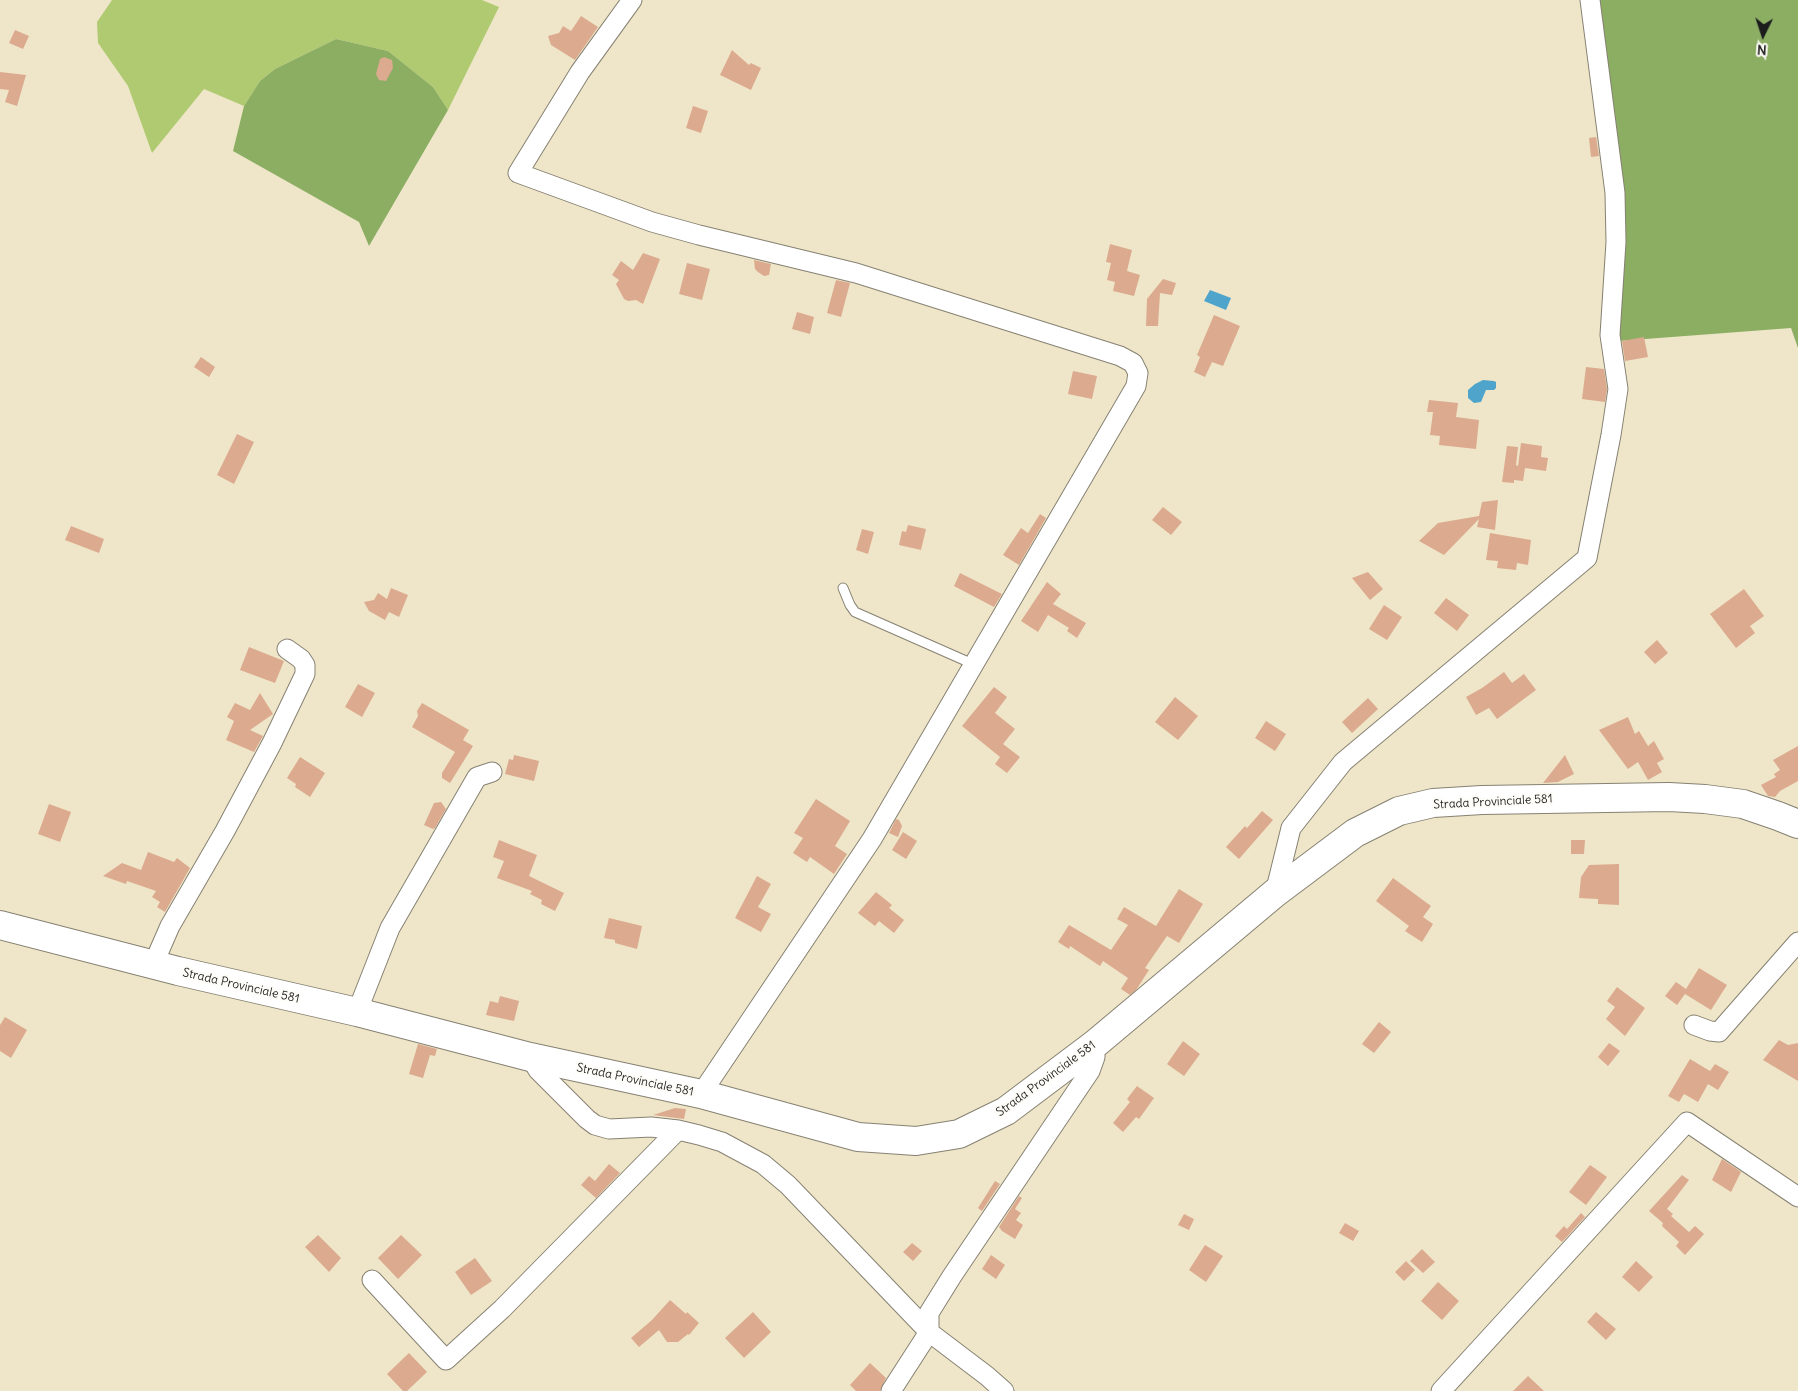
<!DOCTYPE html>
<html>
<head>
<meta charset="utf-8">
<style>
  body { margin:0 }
  #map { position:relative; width:1798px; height:1391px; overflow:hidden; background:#efe6c9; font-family:Delius,sans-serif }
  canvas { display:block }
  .north { position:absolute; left:1738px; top:10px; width:50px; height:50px; -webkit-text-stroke:4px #fdfcf7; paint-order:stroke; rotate:184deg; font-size:14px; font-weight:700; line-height:20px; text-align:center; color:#1c1c1c }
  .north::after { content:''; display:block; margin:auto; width:18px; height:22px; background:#1c1c1c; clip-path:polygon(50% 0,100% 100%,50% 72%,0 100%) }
</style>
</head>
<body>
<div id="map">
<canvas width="1798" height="1391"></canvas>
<div class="north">N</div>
</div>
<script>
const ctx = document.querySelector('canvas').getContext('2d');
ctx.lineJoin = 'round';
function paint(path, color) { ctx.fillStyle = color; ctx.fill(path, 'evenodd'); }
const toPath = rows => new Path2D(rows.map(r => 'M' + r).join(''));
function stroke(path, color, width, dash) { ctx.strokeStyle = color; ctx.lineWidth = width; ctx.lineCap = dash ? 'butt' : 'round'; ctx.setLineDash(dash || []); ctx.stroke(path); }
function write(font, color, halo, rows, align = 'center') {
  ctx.font = font + ' Delius,sans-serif'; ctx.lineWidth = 4; ctx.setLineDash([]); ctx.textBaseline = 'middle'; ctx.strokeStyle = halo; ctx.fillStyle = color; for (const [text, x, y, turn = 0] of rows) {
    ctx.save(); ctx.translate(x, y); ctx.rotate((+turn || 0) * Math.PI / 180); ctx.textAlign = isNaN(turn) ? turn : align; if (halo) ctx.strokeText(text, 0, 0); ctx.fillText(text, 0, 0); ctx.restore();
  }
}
paint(toPath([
  [112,0,482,0,499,7,448,110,433,87,388,51,336,39,275,69,260,81,244,106,204,89,152,153,128,86,98,43,97,22]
]), '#afca71');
paint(toPath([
  [1597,0,1798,0,1798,348,1791,328,1619,341,1624,202],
  [336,39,388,51,433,87,448,110,369,246,359,222,233,151,244,106,260,81,275,69]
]), '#8bae63');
paint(toPath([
  [1210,290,1231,298,1226,310,1204,301],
  [1483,380,1494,381,1496,382,1496,388,1494,390,1486,390,1481,402,1474,403,1468,398,1468,390,1475,384]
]), '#4fa4cb');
paint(toPath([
  [581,16,598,27,575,60,551,45,548,36,559,33,563,26,571,31],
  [15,30,29,36,23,49,9,43],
  [732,50,749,65,751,63,761,68,751,90,720,75],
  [384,57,392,60,393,68,386,81,379,80,376,74,380,59],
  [0,72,26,75,17,106,5,102,9,90,0,89],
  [693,106,708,111,701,133,686,128],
  [1596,137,1599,156,1591,157,1589,138],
  [1110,244,1132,250,1127,271,1140,275,1134,296,1113,291,1115,282,1107,280,1111,263,1106,262],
  [643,253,660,259,643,304,636,300,628,301,624,299,616,284,619,280,612,275,621,261,633,270],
  [754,260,771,264,769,275,764,276,758,272,755,269],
  [687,263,710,269,702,300,679,294],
  [1163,279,1176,283,1172,295,1160,293,1158,326,1146,326,1147,299],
  [836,280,850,283,841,317,827,313],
  [797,312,814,317,810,334,792,329],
  [1214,315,1240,326,1223,366,1212,362,1205,377,1194,372,1200,357,1197,355],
  [1644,337,1648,357,1625,361,1622,341],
  [201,357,215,367,209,377,194,367],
  [1586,367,1604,369,1607,389,1605,402,1582,399],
  [1073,371,1097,376,1092,399,1068,394],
  [1429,400,1458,403,1456,417,1479,420,1476,449,1439,445,1440,436,1430,435,1433,412,1427,412],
  [237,434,254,442,234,484,217,475],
  [1521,443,1542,446,1541,457,1548,458,1546,471,1525,468,1523,481,1514,480,1514,483,1502,482,1507,446,1518,447,1516,465,1518,466],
  [1498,500,1495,530,1477,527,1479,519,1444,555,1419,541,1438,523,1479,516,1482,502],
  [1163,507,1182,522,1171,535,1152,520],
  [1040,514,1046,518,1019,565,1003,555,1021,528,1028,533],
  [908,525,926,529,921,550,899,545,902,531,906,532],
  [71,526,104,539,99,553,65,540],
  [862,529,874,532,868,554,856,550],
  [1490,533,1531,540,1528,565,1517,563,1516,570,1497,568,1498,561,1486,560],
  [1368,572,1383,589,1370,600,1352,578],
  [960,573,1002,594,994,607,954,586],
  [1047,582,1061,594,1053,604,1086,623,1077,638,1067,631,1069,628,1048,615,1038,632,1021,621],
  [391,588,408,595,399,617,389,612,385,620,369,611,364,602,374,600,378,593,387,599],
  [1744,589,1764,616,1750,626,1755,633,1736,648,1710,614],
  [1446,598,1469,615,1457,631,1434,613],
  [1384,605,1402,617,1387,640,1369,629],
  [1657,640,1668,653,1655,664,1644,652],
  [249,647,284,661,275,683,240,670],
  [1504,672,1512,683,1524,674,1536,690,1497,719,1489,708,1476,715,1466,697,1482,688],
  [358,684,375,693,362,717,345,707],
  [994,687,1007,697,995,713,1015,729,1003,744,1020,757,1007,773,995,764,1000,757,962,726],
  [260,693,273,714,250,730,263,736,254,752,226,740,234,721,227,717,235,703,250,710],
  [1175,697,1198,716,1178,740,1155,722],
  [1368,698,1378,709,1352,733,1342,722],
  [422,703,469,730,463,740,473,746,450,783,442,778,442,773,455,752,412,727,418,716,417,711],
  [1628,717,1635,734,1639,731,1648,746,1654,741,1664,759,1657,763,1662,772,1648,780,1638,762,1628,769,1599,730],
  [1266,721,1286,734,1275,751,1255,738],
  [1798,746,1798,781,1780,791,1775,797,1768,796,1761,785,1776,777,1774,774,1780,770,1773,760],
  [514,755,539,761,534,781,505,774,509,759,513,760],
  [1565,755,1574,774,1558,782,1543,783],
  [300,757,325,773,310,797,295,787,296,784,287,778],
  [816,799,850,821,835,846,847,854,834,874,810,857,807,862,793,853,803,838,794,833],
  [441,802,446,809,435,828,433,829,424,825,434,803],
  [49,804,71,812,60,842,38,834],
  [1262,811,1273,820,1239,859,1226,847,1245,826,1247,828],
  [896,819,899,820,902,826,898,837,889,833],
  [903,832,917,841,906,859,892,850],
  [499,840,537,855,529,876,564,893,555,911,541,904,542,900,530,894,532,891,497,878,504,861,493,857],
  [1571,840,1585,840,1584,854,1571,854],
  [148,852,174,862,177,858,190,868,165,912,157,907,160,902,152,897,156,891,127,881,126,884,103,876,122,863,141,870],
  [1619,864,1619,905,1598,904,1598,899,1579,898,1581,877,1589,865],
  [757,876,771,884,758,907,771,914,761,932,735,918],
  [1393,878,1431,906,1423,917,1433,924,1422,942,1405,931,1409,926,1376,901],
  [1179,889,1203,904,1179,943,1167,936,1145,968,1149,970,1136,990,1130,995,1121,989,1128,978,1103,961,1100,966,1070,946,1069,949,1058,942,1069,925,1111,950,1128,925,1117,919,1124,907,1156,926],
  [876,892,892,905,889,908,904,920,894,933,879,921,875,926,858,913],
  [609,918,642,926,637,949,615,943,615,940,604,938],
  [1699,968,1727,985,1711,1010,1685,994,1677,1005,1665,996,1676,982,1686,989],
  [1617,987,1645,1008,1625,1036,1606,1019,1615,1007,1607,1001],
  [500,996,519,1001,514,1021,486,1015,490,1001,498,1003],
  [5,1017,27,1030,11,1058,0,1051,0,1025],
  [1379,1022,1391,1032,1374,1053,1362,1044],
  [1779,1040,1788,1045,1798,1043,1798,1081,1763,1060],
  [1183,1041,1200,1054,1184,1076,1167,1064],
  [1609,1043,1620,1051,1608,1066,1598,1057],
  [418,1044,437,1049,435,1056,430,1055,423,1078,409,1074],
  [1690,1059,1710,1071,1715,1064,1729,1072,1718,1090,1708,1084,1698,1102,1684,1094,1679,1102,1668,1096],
  [1137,1086,1154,1098,1139,1119,1136,1117,1123,1132,1113,1123,1130,1102,1127,1099],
  [675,1108,686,1109,684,1119,653,1115],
  [1722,1159,1741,1172,1731,1192,1712,1180],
  [609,1164,620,1173,596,1198,581,1185,589,1176,595,1181],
  [1590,1165,1607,1177,1586,1205,1569,1192],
  [1682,1175,1689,1180,1667,1209,1673,1214,1671,1216,1689,1232,1695,1226,1704,1234,1685,1255,1676,1246,1679,1242,1662,1226,1663,1223,1649,1211],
  [995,1181,1000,1184,982,1211,978,1208],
  [1019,1196,1022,1198,1015,1209,1021,1213,1016,1220,1023,1225,1015,1239,1002,1231,999,1227],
  [1581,1213,1585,1217,1562,1242,1555,1236,1564,1226,1567,1229],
  [1184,1214,1194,1219,1189,1230,1178,1225],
  [1345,1223,1359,1231,1353,1241,1339,1233],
  [318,1235,341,1258,329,1272,305,1247],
  [401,1235,422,1255,398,1279,378,1258],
  [912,1243,922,1251,913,1261,903,1252],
  [1205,1245,1223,1256,1206,1282,1189,1270],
  [1422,1249,1435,1262,1423,1273,1410,1261],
  [991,1255,1005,1265,996,1279,982,1269],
  [475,1258,492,1281,471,1295,455,1272],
  [1406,1261,1415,1270,1404,1281,1395,1272],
  [1636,1261,1653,1277,1639,1292,1622,1277],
  [1438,1282,1459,1301,1442,1320,1421,1301],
  [670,1300,686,1314,687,1312,699,1323,689,1335,688,1334,678,1342,667,1342,659,1330,639,1347,631,1338,652,1320],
  [753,1312,771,1332,744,1358,725,1338],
  [1596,1312,1616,1329,1606,1340,1587,1322],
  [409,1353,427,1372,407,1391,403,1391,387,1374],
  [870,1363,886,1378,880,1391,856,1391,850,1385],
  [1528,1376,1544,1391,1513,1391]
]), '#dcaa8e');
const lane = toPath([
  [843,588,850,605,855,612,973,664]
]);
const street = toPath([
  [632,0,580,72,518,173,652,222,699,235,856,273,1120,356,1133,363,1138,373,1136,386,872,839,701,1094],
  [1275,893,1291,828,1343,762,1587,558,1611,435,1618,389,1610,335,1616,242,1615,193,1590,0],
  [153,965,170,926,225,831,272,743,305,674,305,665,301,659,287,649],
  [357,1012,390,928,477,777,492,772],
  [1694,1025,1710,1031,1719,1032,1798,942],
  [530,1057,538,1070,587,1119,595,1125,609,1129,651,1127,678,1130,699,1135,722,1142,763,1164,788,1185,929,1332,987,1376,1004,1391],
  [372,1280,446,1360,502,1309,678,1130],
  [891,1391,929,1332,929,1313,952,1276,1090,1071,1095,1057,1095,1044],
  [1441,1391,1687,1122,1798,1197]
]);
const primary = toPath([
  [0,925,178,971,357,1012,530,1057,701,1094,858,1137,916,1141,959,1134,1006,1111,1095,1044,1275,893,1355,833,1399,811,1433,803,1482,800,1669,797,1705,799,1743,804,1778,816,1798,824]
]);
stroke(lane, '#868172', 11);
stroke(street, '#868172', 21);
stroke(primary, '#868172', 30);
stroke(lane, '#fff', 9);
stroke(street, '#fff', 19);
stroke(primary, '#fff', 28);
write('12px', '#1c1c1c', '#fdfcf7', [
  ["Strada Provinciale 581",1493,802,-3],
  ["Strada Provinciale 581",241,986,13],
  ["Strada Provinciale 581",1046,1079,-36],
  ["Strada Provinciale 581",635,1080,12]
]);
</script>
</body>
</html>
